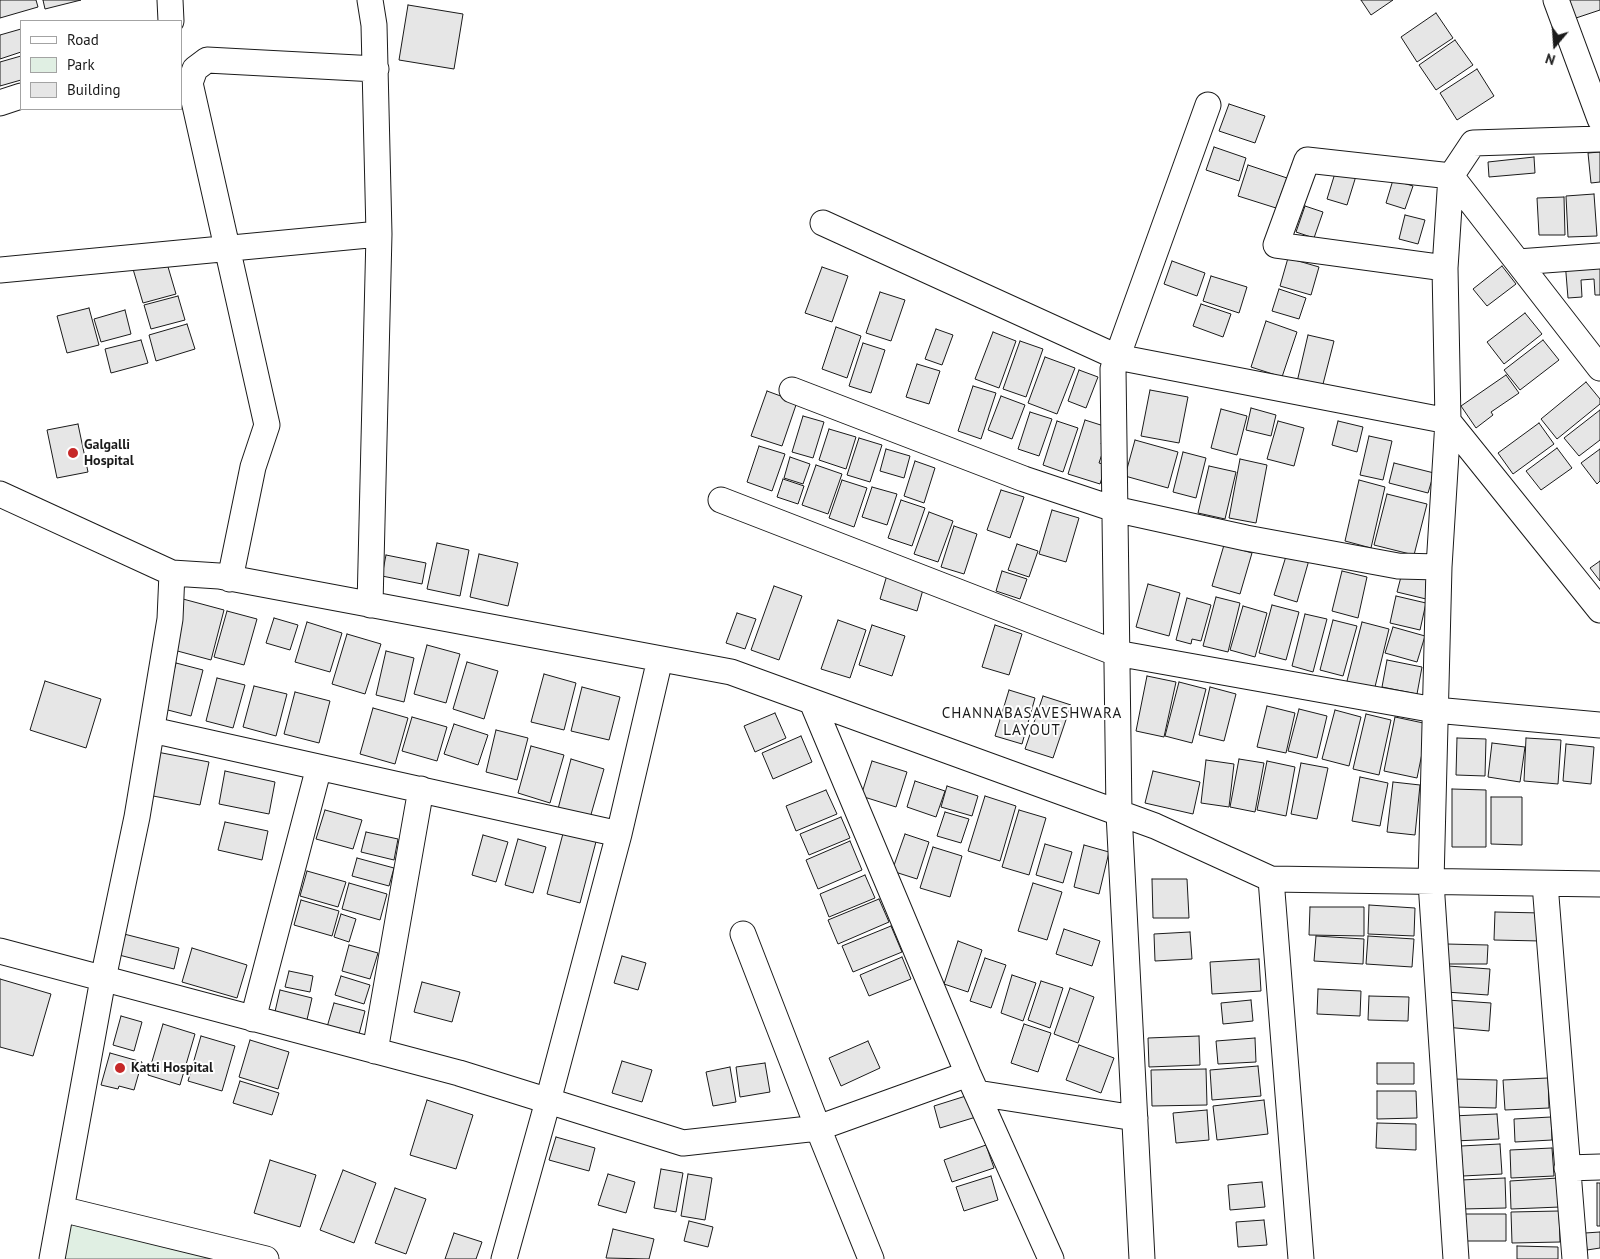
<!DOCTYPE html>
<html>
<head>
<meta charset="utf-8">
<style>
  body { margin:0 }
  #map { position:relative; width:1600px; height:1259px; overflow:hidden; background:#fff; font-family:"PT Sans",sans-serif }
  canvas { display:block }
  .legend { position:absolute; left:20px; top:20px; width:162px; height:90px; box-sizing:border-box; background:#fff; border:1px solid #a3a3a3; margin:0; padding:6px 9px; list-style:none; font-size:15px; color:#1a1a1a }
  .legend li { display:flex; align-items:center; gap:10px; height:25px }
  .legend b { width:25px; border:1px solid #a3a3a3 }
  .north { position:absolute; left:1530px; top:20px; width:50px; height:50px; -webkit-text-stroke:4px #fff; paint-order:stroke; rotate:198deg; font-size:14px; font-weight:700; line-height:20px; text-align:center; color:#1a1a1a }
  .north::after { content:''; display:block; margin:auto; width:18px; height:22px; background:#1a1a1a; clip-path:polygon(50% 0,100% 100%,50% 72%,0 100%) }
</style>
</head>
<body>
<div id="map">
<canvas width="1600" height="1259"></canvas>
<ul class="legend">
<li><b style="height:6px;background:#fff"></b>Road</li>
<li><b style="height:14px;background:#e0efe3"></b>Park</li>
<li><b style="height:14px;background:#e6e6e6"></b>Building</li>
</ul>
<div class="north">N</div>
</div>
<script>
const ctx = document.querySelector('canvas').getContext('2d');
ctx.lineJoin = 'round';
function paint(path, color) { ctx.fillStyle = color; ctx.fill(path, 'evenodd'); }
const toPath = rows => new Path2D(rows.map(r => 'M' + r).join(''));
function stroke(path, color, width, dash) { ctx.strokeStyle = color; ctx.lineWidth = width; ctx.lineCap = dash ? 'butt' : 'round'; ctx.setLineDash(dash || []); ctx.stroke(path); }
function write(font, color, halo, rows, align = 'center') {
  ctx.font = font + ' "PT Sans",sans-serif'; ctx.lineWidth = 4; ctx.setLineDash([]); ctx.textBaseline = 'middle'; ctx.strokeStyle = halo; ctx.fillStyle = color; for (const [text, x, y, turn = 0] of rows) {
    ctx.save(); ctx.translate(x, y); ctx.rotate((+turn || 0) * Math.PI / 180); ctx.textAlign = isNaN(turn) ? turn : align; if (halo) ctx.strokeText(text, 0, 0); ctx.fillText(text, 0, 0); ctx.restore();
  }
}
const green = toPath([
  [65,1218,237,1259,60,1259,65,1218]
]);
paint(green, '#e0efe3');
stroke(green, '#6a6a6a', 1);
const building = toPath([
  [0,0,36,0,38,7,0,18,0,0],
  [43,0,81,0,45,9,43,0],
  [1361,0,1393,0,1371,15,1361,0],
  [1564,0,1600,0,1600,10,1570,20,1564,0],
  [408,5,463,14,454,69,399,60,408,5],
  [1436,13,1453,38,1417,62,1401,37,1436,13],
  [21,29,21,52,0,59,0,35,21,29],
  [1455,40,1473,65,1436,90,1419,65,1455,40],
  [21,56,21,80,0,86,0,62,21,56],
  [1477,69,1494,96,1457,120,1440,93,1477,69],
  [1229,104,1265,116,1255,143,1219,131,1229,104],
  [1214,147,1246,158,1239,181,1206,170,1214,147],
  [1600,152,1600,182,1591,183,1588,153,1600,152],
  [1534,157,1535,173,1489,177,1488,162,1534,157],
  [1248,165,1287,178,1276,208,1238,196,1248,165],
  [1336,170,1356,176,1347,205,1327,199,1336,170],
  [1393,180,1413,186,1405,209,1386,203,1393,180],
  [1594,194,1597,236,1568,237,1566,196,1594,194],
  [1564,197,1565,235,1539,235,1537,198,1564,197],
  [1305,206,1323,212,1314,238,1296,232,1305,206],
  [1405,215,1425,220,1418,244,1399,239,1405,215],
  [1288,258,1319,267,1311,295,1280,286,1288,258],
  [1600,259,1600,295,1595,295,1594,279,1581,280,1582,297,1568,298,1565,261,1600,259],
  [166,260,176,294,143,303,133,269,166,260],
  [1172,261,1205,273,1197,296,1164,284,1172,261],
  [1502,266,1516,284,1487,306,1473,289,1502,266],
  [822,267,848,276,832,322,805,313,822,267],
  [1211,276,1247,287,1239,313,1203,301,1211,276],
  [1279,289,1306,298,1299,319,1272,311,1279,289],
  [880,292,905,300,891,341,866,333,880,292],
  [178,296,185,320,151,329,144,305,178,296],
  [1201,304,1231,314,1223,337,1193,326,1201,304],
  [89,308,99,345,67,353,57,316,89,308],
  [125,310,131,334,101,342,94,319,125,310],
  [1525,313,1542,334,1504,364,1487,342,1525,313],
  [1266,321,1297,332,1282,377,1251,367,1266,321],
  [187,324,195,349,156,361,149,335,187,324],
  [836,327,861,336,847,378,822,369,836,327],
  [936,329,953,335,942,365,925,359,936,329],
  [993,332,1016,341,999,388,975,379,993,332],
  [1308,335,1334,341,1322,388,1297,382,1308,335],
  [141,340,148,363,111,373,105,349,141,340],
  [1543,340,1559,360,1520,390,1504,370,1543,340],
  [1020,341,1043,349,1026,397,1003,389,1020,341],
  [863,343,885,350,871,393,849,386,863,343],
  [1045,357,1075,368,1057,414,1028,403,1045,357],
  [917,364,940,371,929,404,906,397,917,364],
  [1079,370,1098,377,1086,408,1068,401,1079,370],
  [1506,375,1519,393,1491,412,1493,415,1476,428,1461,406,1506,375],
  [1586,382,1600,399,1600,404,1557,439,1541,419,1586,382],
  [973,386,996,393,981,439,958,431,973,386],
  [1150,390,1188,397,1179,443,1141,436,1150,390],
  [767,391,797,402,782,446,751,436,767,391],
  [1001,396,1025,405,1012,439,988,430,1001,396],
  [1251,408,1276,415,1271,436,1246,430,1251,408],
  [1221,409,1247,416,1237,455,1211,448,1221,409],
  [1600,410,1600,440,1579,456,1564,438,1600,410],
  [1030,412,1052,419,1039,456,1018,449,1030,412],
  [803,416,824,422,813,458,792,452,803,416],
  [1085,420,1107,427,1101,444,1105,445,1099,463,1106,465,1100,484,1068,474,1085,420],
  [1057,421,1078,428,1063,472,1043,465,1057,421],
  [1278,421,1304,428,1294,466,1267,459,1278,421],
  [1338,421,1363,427,1357,452,1332,445,1338,421],
  [1539,423,1554,444,1513,474,1498,453,1539,423],
  [78,424,88,472,57,478,47,430,78,424],
  [829,429,856,437,846,469,819,460,829,429],
  [1369,436,1392,441,1383,480,1360,475,1369,436],
  [859,438,882,445,870,482,847,475,859,438],
  [1135,440,1178,452,1168,488,1125,476,1135,440],
  [759,446,785,454,772,491,747,482,759,446],
  [1557,448,1572,468,1541,490,1526,471,1557,448],
  [886,449,910,456,904,478,880,471,886,449],
  [1600,449,1600,481,1597,484,1581,463,1600,449],
  [1183,452,1206,458,1196,498,1173,492,1183,452],
  [790,457,810,464,803,484,784,478,790,457],
  [1240,459,1267,465,1256,523,1229,518,1240,459],
  [915,461,935,468,924,503,904,496,915,461],
  [1394,463,1434,473,1428,493,1389,483,1394,463],
  [816,465,842,474,828,514,802,505,816,465],
  [1209,466,1236,472,1225,519,1198,513,1209,466],
  [783,479,804,486,798,504,777,497,783,479],
  [842,480,867,488,854,527,829,518,842,480],
  [1359,480,1385,487,1371,548,1345,541,1359,480],
  [872,487,897,494,887,525,862,517,872,487],
  [1001,490,1024,497,1010,538,987,530,1001,490],
  [1387,494,1427,504,1414,555,1374,545,1387,494],
  [901,500,925,508,912,546,888,538,901,500],
  [1052,510,1079,518,1066,562,1039,554,1052,510],
  [929,512,953,521,938,562,914,554,929,512],
  [954,526,977,534,964,574,941,567,954,526],
  [437,543,469,550,460,596,427,589,437,543],
  [1017,544,1038,551,1029,577,1008,570,1017,544],
  [1224,545,1252,553,1240,594,1212,586,1224,545],
  [1287,553,1309,560,1297,602,1274,595,1287,553],
  [479,554,518,563,508,606,470,597,479,554],
  [386,555,426,563,422,584,382,576,386,555],
  [1600,561,1600,581,1590,568,1600,561],
  [1002,571,1027,579,1020,599,996,591,1002,571],
  [1342,571,1367,577,1358,618,1332,611,1342,571],
  [1402,573,1430,580,1426,599,1397,592,1402,573],
  [887,575,924,586,917,611,880,599,887,575],
  [1148,584,1180,593,1169,636,1136,627,1148,584],
  [774,586,802,596,779,660,751,650,774,586],
  [1396,596,1426,603,1420,630,1390,623,1396,596],
  [1216,597,1240,603,1228,652,1203,646,1216,597],
  [1187,598,1211,605,1201,641,1192,639,1191,644,1176,640,1187,598],
  [183,599,224,610,211,660,170,649,183,599],
  [1272,605,1299,612,1286,660,1259,653,1272,605],
  [1243,606,1267,613,1255,657,1230,650,1243,606],
  [227,611,257,619,244,665,214,657,227,611],
  [737,613,756,619,745,649,726,643,737,613],
  [1305,614,1327,619,1313,672,1292,666,1305,614],
  [274,618,298,625,290,650,266,643,274,618],
  [838,620,866,630,850,678,821,669,838,620],
  [1333,620,1357,626,1343,676,1320,670,1333,620],
  [307,622,342,633,330,672,295,662,307,622],
  [1362,622,1389,629,1374,691,1346,685,1362,622],
  [872,625,905,636,892,676,859,665,872,625],
  [995,625,1022,634,1009,675,982,667,995,625],
  [1393,627,1425,636,1417,662,1385,653,1393,627],
  [347,634,381,644,365,694,332,684,347,634],
  [427,645,460,654,446,703,414,694,427,645],
  [386,651,414,658,404,702,376,695,386,651],
  [1387,660,1422,667,1417,694,1382,687,1387,660],
  [467,662,498,671,484,719,453,709,467,662],
  [176,663,203,670,191,716,164,709,176,663],
  [544,674,576,683,564,730,531,722,544,674],
  [1147,676,1176,682,1164,737,1136,731,1147,676],
  [217,678,245,685,233,728,206,721,217,678],
  [45,681,101,699,86,748,30,730,45,681],
  [1179,682,1206,689,1192,743,1165,736,1179,682],
  [254,686,287,694,276,736,243,727,254,686],
  [582,687,620,697,609,740,571,731,582,687],
  [1210,687,1236,694,1224,741,1199,735,1210,687],
  [1009,690,1035,698,1022,744,995,736,1009,690],
  [295,692,330,701,319,743,284,734,295,692],
  [1043,696,1071,705,1053,758,1025,749,1043,696],
  [1267,706,1295,713,1286,753,1257,747,1267,706],
  [373,708,408,718,395,764,360,754,373,708],
  [1299,709,1327,716,1317,758,1288,751,1299,709],
  [1335,710,1361,717,1349,766,1322,759,1335,710],
  [775,713,786,738,755,752,744,726,775,713],
  [1366,714,1391,720,1379,775,1353,769,1366,714],
  [412,717,447,727,437,761,402,751,412,717],
  [1395,717,1428,724,1417,778,1384,771,1395,717],
  [454,724,488,735,478,765,444,754,454,724],
  [496,730,528,738,517,780,486,772,496,730],
  [801,736,812,762,773,779,762,753,801,736],
  [1457,738,1486,739,1485,776,1456,775,1457,738],
  [1526,738,1561,740,1558,784,1524,781,1526,738],
  [1492,743,1525,747,1520,782,1488,777,1492,743],
  [1566,744,1594,747,1591,784,1563,781,1566,744],
  [531,746,564,755,550,803,518,793,531,746],
  [157,752,209,762,200,805,148,795,157,752],
  [571,759,604,769,590,818,558,809,571,759],
  [1239,759,1264,763,1255,812,1230,807,1239,759],
  [1206,760,1234,764,1229,807,1201,803,1206,760],
  [872,761,907,772,896,807,861,796,872,761],
  [1267,761,1295,767,1286,816,1257,810,1267,761],
  [1301,763,1328,768,1317,819,1291,814,1301,763],
  [225,771,275,782,269,814,219,804,225,771],
  [1153,771,1200,782,1193,814,1145,803,1153,771],
  [1360,777,1388,783,1380,826,1352,821,1360,777],
  [915,781,945,791,936,817,907,807,915,781],
  [1393,782,1420,785,1415,835,1387,832,1393,782],
  [947,786,978,796,972,816,941,807,947,786],
  [1452,789,1486,790,1486,847,1452,847,1452,789],
  [826,790,837,814,796,831,786,806,826,790],
  [985,796,1016,806,1000,861,968,851,985,796],
  [1491,797,1522,797,1522,845,1491,844,1491,797],
  [325,810,362,820,353,849,316,839,325,810],
  [1019,810,1046,818,1029,875,1002,867,1019,810],
  [945,812,969,819,961,843,937,836,945,812],
  [841,817,850,838,809,855,800,834,841,817],
  [225,822,268,831,262,860,218,850,225,822],
  [565,826,598,834,580,903,547,894,565,826],
  [366,832,398,839,394,860,361,852,366,832],
  [905,834,929,842,917,879,892,871,905,834],
  [483,835,508,842,496,882,472,875,483,835],
  [518,839,546,847,533,893,505,885,518,839],
  [850,841,862,870,818,889,806,860,850,841],
  [1045,844,1072,852,1063,883,1036,875,1045,844],
  [1084,845,1109,852,1099,894,1074,887,1084,845],
  [933,847,962,856,950,897,920,888,933,847],
  [357,858,394,868,389,886,352,876,357,858],
  [307,871,346,882,338,907,300,896,307,871],
  [865,875,875,898,829,917,820,894,865,875],
  [1152,879,1187,879,1189,918,1153,918,1152,879],
  [349,883,387,894,380,920,342,909,349,883],
  [1033,883,1062,892,1047,940,1018,931,1033,883],
  [879,899,889,922,838,944,828,920,879,899],
  [301,900,339,911,332,936,294,925,301,900],
  [1369,905,1415,908,1414,936,1368,934,1369,905],
  [1310,907,1364,907,1364,936,1309,935,1310,907],
  [1495,912,1542,913,1541,941,1494,940,1495,912],
  [341,914,356,919,349,942,334,937,341,914],
  [891,926,902,952,853,972,842,946,891,926],
  [1064,929,1100,941,1092,966,1056,954,1064,929],
  [1190,932,1192,959,1155,961,1154,934,1190,932],
  [124,934,179,948,174,969,119,955,124,934],
  [1316,936,1364,939,1363,964,1314,961,1316,936],
  [1368,936,1414,939,1412,967,1366,964,1368,936],
  [958,941,982,950,968,992,944,984,958,941],
  [1446,944,1488,945,1487,964,1446,964,1446,944],
  [349,945,378,953,370,979,342,971,349,945],
  [192,948,247,965,237,998,182,982,192,948],
  [622,956,646,963,638,990,614,983,622,956],
  [902,957,911,979,869,996,860,975,902,957],
  [985,958,1006,965,991,1008,970,1001,985,958],
  [1259,959,1261,991,1212,994,1210,962,1259,959],
  [1448,966,1490,969,1488,995,1446,992,1448,966],
  [289,971,313,976,310,992,285,987,289,971],
  [1012,975,1036,983,1023,1021,1001,1013,1012,975],
  [341,976,370,985,364,1004,335,995,341,976],
  [0,979,51,994,33,1056,0,1047,0,979],
  [1041,981,1063,988,1050,1028,1028,1020,1041,981],
  [422,982,460,992,452,1022,414,1012,422,982],
  [1070,988,1094,997,1078,1043,1054,1034,1070,988],
  [1318,989,1361,991,1360,1016,1317,1014,1318,989],
  [280,990,312,998,306,1024,274,1016,280,990],
  [1369,996,1409,997,1408,1021,1368,1020,1369,996],
  [1251,1000,1253,1021,1223,1024,1221,1003,1251,1000],
  [1447,1000,1491,1003,1489,1031,1445,1027,1447,1000],
  [334,1003,365,1011,357,1042,325,1034,334,1003],
  [121,1016,142,1022,134,1051,113,1045,121,1016],
  [163,1024,195,1034,180,1085,148,1075,163,1024],
  [1024,1024,1051,1033,1038,1072,1011,1063,1024,1024],
  [201,1036,235,1046,222,1091,188,1081,201,1036],
  [1199,1036,1200,1065,1149,1067,1148,1038,1199,1036],
  [1255,1038,1256,1062,1218,1064,1216,1041,1255,1038],
  [250,1040,289,1052,278,1089,239,1077,250,1040],
  [868,1041,880,1068,841,1086,829,1058,868,1041],
  [1079,1045,1114,1058,1101,1093,1066,1080,1079,1045],
  [110,1053,142,1062,134,1090,119,1086,118,1089,101,1085,110,1053],
  [622,1061,652,1070,642,1102,612,1093,622,1061],
  [765,1063,770,1092,740,1097,736,1067,765,1063],
  [1377,1063,1414,1063,1414,1084,1377,1084,1377,1063],
  [1258,1066,1261,1096,1212,1100,1210,1070,1258,1066],
  [730,1067,736,1102,713,1106,706,1072,730,1067],
  [1206,1069,1207,1105,1152,1106,1151,1070,1206,1069],
  [1548,1078,1549,1108,1505,1110,1503,1080,1548,1078],
  [1454,1079,1497,1080,1496,1108,1454,1107,1454,1079],
  [240,1081,279,1093,272,1115,233,1103,240,1081],
  [1377,1091,1416,1091,1417,1118,1377,1119,1377,1091],
  [969,1095,976,1117,940,1128,934,1106,969,1095],
  [427,1100,473,1115,456,1169,410,1155,427,1100],
  [1264,1100,1268,1134,1217,1140,1213,1106,1264,1100],
  [1207,1110,1209,1140,1176,1143,1173,1113,1207,1110],
  [1497,1114,1499,1139,1454,1141,1452,1116,1497,1114],
  [1551,1117,1552,1140,1515,1142,1514,1119,1551,1117],
  [1377,1123,1416,1124,1416,1150,1376,1148,1377,1123],
  [556,1137,595,1148,589,1171,549,1160,556,1137],
  [1500,1144,1502,1174,1463,1176,1461,1146,1500,1144],
  [986,1145,994,1168,952,1182,944,1160,986,1145],
  [1552,1148,1554,1176,1511,1178,1510,1150,1552,1148],
  [270,1160,316,1175,300,1227,254,1213,270,1160],
  [661,1169,683,1173,676,1212,654,1208,661,1169],
  [343,1170,376,1183,354,1243,320,1230,343,1170],
  [608,1174,635,1182,626,1213,598,1205,608,1174],
  [688,1174,712,1178,705,1220,681,1216,688,1174],
  [991,1176,998,1200,964,1211,956,1187,991,1176],
  [1505,1178,1506,1208,1462,1209,1461,1180,1505,1178],
  [1558,1178,1560,1207,1511,1209,1510,1181,1558,1178],
  [1262,1182,1265,1207,1230,1210,1228,1185,1262,1182],
  [1597,1183,1600,1183,1600,1226,1597,1226,1597,1183],
  [395,1188,426,1199,406,1254,375,1243,395,1188],
  [1559,1211,1560,1242,1512,1243,1511,1212,1559,1211],
  [1463,1214,1506,1214,1506,1241,1463,1241,1463,1214],
  [1264,1220,1267,1245,1238,1247,1236,1222,1264,1220],
  [689,1221,713,1227,708,1247,684,1241,689,1221],
  [613,1229,654,1239,649,1259,606,1258,613,1229],
  [1600,1232,1600,1248,1587,1250,1585,1233,1600,1232],
  [454,1233,482,1242,476,1259,445,1259,454,1233],
  [1517,1246,1558,1247,1558,1259,1517,1259,1517,1246]
]);
paint(building, '#e6e6e6');
stroke(building, '#1a1a1a', 1);
const minor = toPath([
  [170,0,171,21],
  [1556,0,1600,119],
  [0,103,21,96],
  [823,223,1117,357,1448,421,1600,610],
  [1518,262,1600,256],
  [1445,268,1276,245,1307,160,1451,176,1600,368],
  [0,270,379,234],
  [792,390,1024,479,1114,509,1246,538,1398,566,1439,567],
  [0,494,172,573,219,576,731,672,1155,826,1271,879,1301,1259],
  [721,500,1116,653,1435,710,1600,725],
  [230,579,253,467,267,425,190,83,195,69,207,60,376,69],
  [370,605,379,234,374,25,370,0],
  [812,702,968,1074,1051,1259],
  [152,730,619,834],
  [1271,879,1600,884],
  [1545,884,1575,1259],
  [743,934,818,1128,871,1259],
  [0,951,459,1073,683,1143,818,1128,968,1074],
  [253,1019,319,767],
  [375,1051,421,789],
  [977,1093,1135,1118],
  [1567,1168,1600,1167],
  [61,1209,266,1259],
  [52,1259,103,979,137,817,170,619,172,573],
  [504,1259,548,1101,619,834,660,659],
  [1142,1259,1119,813,1113,369,1208,105],
  [1456,1259,1431,882,1439,567,1448,421,1445,268,1451,176,1473,143,1600,139]
]);
stroke(minor, '#1a1a1a', 27);
stroke(minor, '#fff', 25);
for (const [x, y, r, color] of [
  [73,453,6,"#c62828"],
  [120,1068,6,"#c62828"]
]) { const dot = new Path2D(); dot.arc(x, y, r, 0, 2 * Math.PI); ctx.fillStyle = color; ctx.fill(dot); stroke(dot, '#fff', 2); }
write('bold 14px', '#1a1a1a', '#fff', [
  ["Galgalli",84,445],
  ["Hospital",84,461],
  ["Katti Hospital",131,1068]
], 'left');
ctx.letterSpacing = '1px';
write('15px', '#1a1a1a', '#fff', [
  ["CHANNABASAVESHWARA",1032,714],
  ["LAYOUT",1032,731]
]);
ctx.letterSpacing = '0px';
</script>
</body>
</html>
